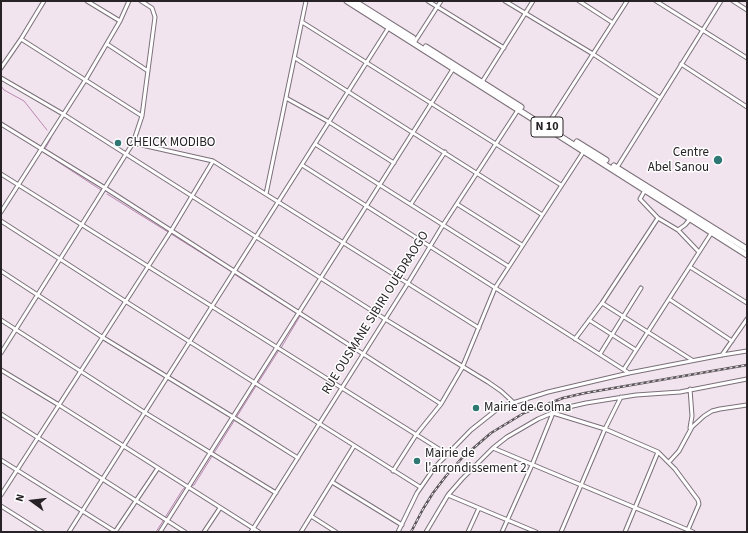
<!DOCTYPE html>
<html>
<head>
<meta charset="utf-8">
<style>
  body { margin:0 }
  #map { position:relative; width:748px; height:533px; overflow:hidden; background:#f1e4ee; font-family:"Source Sans 3",sans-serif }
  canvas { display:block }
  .frame { position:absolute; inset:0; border:2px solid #262225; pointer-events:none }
  .north { position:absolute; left:12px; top:481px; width:40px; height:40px; -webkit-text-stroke:3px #fff; paint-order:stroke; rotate:285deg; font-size:11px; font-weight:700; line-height:16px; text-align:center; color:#262225 }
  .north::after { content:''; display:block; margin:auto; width:14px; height:18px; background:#262225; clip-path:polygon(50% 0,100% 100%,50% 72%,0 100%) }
</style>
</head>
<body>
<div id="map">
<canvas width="748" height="533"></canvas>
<div class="frame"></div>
<div class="north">N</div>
</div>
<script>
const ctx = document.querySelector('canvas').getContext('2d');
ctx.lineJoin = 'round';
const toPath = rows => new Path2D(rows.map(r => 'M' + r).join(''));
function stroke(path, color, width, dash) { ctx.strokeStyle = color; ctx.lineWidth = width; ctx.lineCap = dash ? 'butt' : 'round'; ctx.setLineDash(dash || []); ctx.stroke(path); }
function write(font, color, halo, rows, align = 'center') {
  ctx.font = font + ' "Source Sans 3",sans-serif'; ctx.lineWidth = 3; ctx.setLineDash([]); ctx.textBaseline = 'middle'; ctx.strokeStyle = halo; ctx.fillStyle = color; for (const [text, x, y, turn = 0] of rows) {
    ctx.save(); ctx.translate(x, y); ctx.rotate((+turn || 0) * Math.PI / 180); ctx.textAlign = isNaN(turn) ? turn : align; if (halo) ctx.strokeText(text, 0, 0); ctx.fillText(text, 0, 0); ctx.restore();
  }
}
stroke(toPath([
  [1,86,4,90,24,101,47,130],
  [45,149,51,138],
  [43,152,101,190],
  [107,194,232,272],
  [234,274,348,346],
  [281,348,300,316],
  [258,383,279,350],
  [190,486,194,485,256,386],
  [156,532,183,489,187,487]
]), '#bb86b2', 1);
const minor = toPath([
  [87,1,120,21],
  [141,1,152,8,155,17,142,116],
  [428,1,504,48],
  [505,1,593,54,660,98],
  [579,1,613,23],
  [656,1,747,58],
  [733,1,747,10],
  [302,22,561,185],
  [414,43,441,1],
  [107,44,148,71],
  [295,58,541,214],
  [681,64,747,107],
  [1,68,21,39,44,1],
  [1,78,63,114,385,319,488,382,501,391,513,402],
  [482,82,533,1],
  [286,98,329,122,394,163],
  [1,124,105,188,441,404],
  [546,127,627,1],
  [133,143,213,161,479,328],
  [315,144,508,266],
  [302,165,629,373],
  [616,169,721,1],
  [1,174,447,454],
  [266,194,306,1],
  [411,204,445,152],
  [457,204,522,245],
  [1,212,86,79,120,21,129,1],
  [658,218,678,230,699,252],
  [1,221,125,301,420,487],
  [678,230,685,225,691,218],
  [690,267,747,303],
  [1,271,102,337,233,417,298,458],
  [669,299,732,341],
  [602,303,692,360],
  [1,320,144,412,276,493],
  [589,320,636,350],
  [575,339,602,303,658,218,640,199,645,190],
  [1,353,133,143,142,116,21,39],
  [600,354,641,288],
  [722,355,747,319],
  [624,369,712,232],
  [1,370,59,405,259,532],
  [1,414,185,532],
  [690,428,692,416,690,389],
  [493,448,693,532],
  [1,460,116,532],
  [669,462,679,451,692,427,704,416,712,411,720,409,747,405],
  [393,471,416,435,441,404,462,368,495,288,584,151],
  [332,482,402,525],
  [1,495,171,231,213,161],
  [448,495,536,532],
  [1,506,42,532],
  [311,516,336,532],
  [69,532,389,27],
  [115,532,158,468],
  [160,532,453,69],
  [204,532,220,508],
  [251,532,408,283,443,225,518,110],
  [301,532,354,446],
  [398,532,417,493,435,467,471,430,500,407,548,392,629,373,722,355,747,351],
  [426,532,448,495,462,479,493,448,507,437,538,419,564,408,586,403,636,395,680,392,747,379],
  [468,532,479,508],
  [502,532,532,465,553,413,605,429,658,452,675,469,698,500,699,504,687,532],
  [561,532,605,429,621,397],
  [625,532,658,452]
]);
const primary = toPath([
  [347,1,747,255],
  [354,1,413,38],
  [426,47,521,107],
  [577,142,606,160],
  [614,166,747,249]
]);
stroke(minor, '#7b7079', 5);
stroke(primary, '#7b7079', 7);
stroke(minor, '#fff', 3);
stroke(primary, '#fff', 5);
const rail = toPath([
  [411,532,423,509,433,493,446,476,462,458,491,433,524,413,563,398,585,393,747,365]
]);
stroke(rail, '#5c555a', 2.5);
stroke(rail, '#fff', 1, [3]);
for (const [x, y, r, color] of [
  [118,143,4,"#2e7773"],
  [718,160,5,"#2e7773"],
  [476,408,4,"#2e7773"],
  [417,461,4,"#2e7773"]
]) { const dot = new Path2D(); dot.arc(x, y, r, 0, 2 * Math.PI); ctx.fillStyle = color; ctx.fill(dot); stroke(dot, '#fff', 1.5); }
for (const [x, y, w] of [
  [547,127,32]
]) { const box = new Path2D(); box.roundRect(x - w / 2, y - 10, w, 20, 3); ctx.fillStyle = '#fff'; ctx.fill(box); stroke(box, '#262225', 1); }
write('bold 12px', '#262225', null, [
  ["N 10",547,127]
]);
write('13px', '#262225', '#fff', [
  ["CHEICK MODIBO",126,143],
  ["Centre",709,153,"right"],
  ["Abel Sanou",709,168,"right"],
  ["Mairie de Colma",484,408],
  ["Mairie de",425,454],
  ["l'arrondissement 2",425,469]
], 'left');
write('13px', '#262225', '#fff', [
  ["RUE OUSMANE SIBIRI OUEDRAOGO",376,313,-58]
]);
</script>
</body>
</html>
